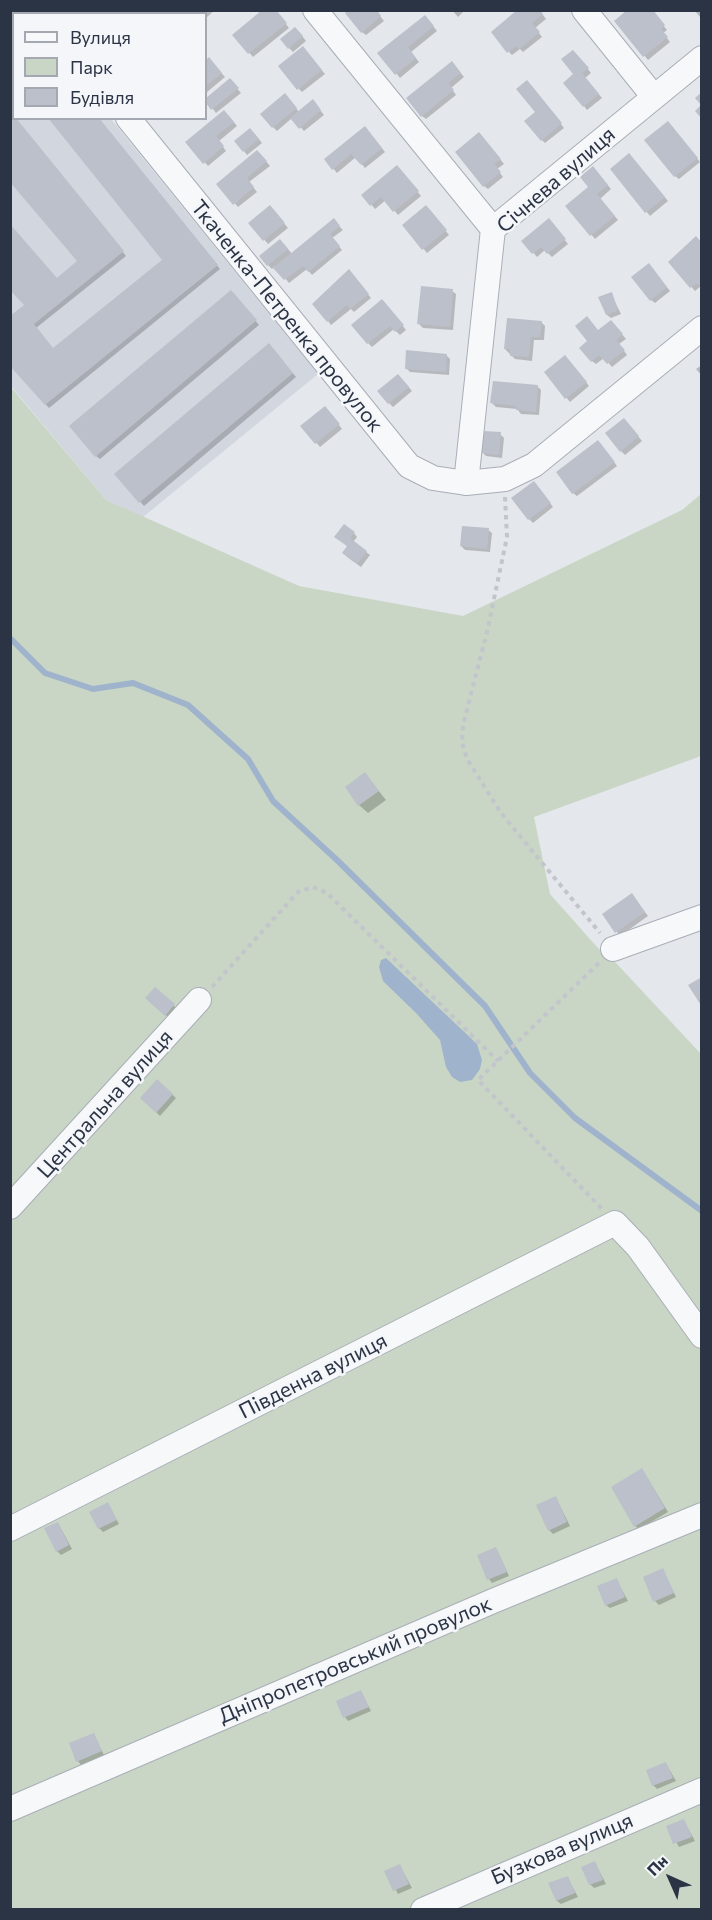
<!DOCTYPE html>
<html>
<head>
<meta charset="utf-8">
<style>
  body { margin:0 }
  #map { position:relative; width:712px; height:1920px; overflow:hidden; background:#e4e7ec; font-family:Commissioner,sans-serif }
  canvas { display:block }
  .frame { position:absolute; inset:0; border:12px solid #2b3445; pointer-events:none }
  .legend { position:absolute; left:12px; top:12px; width:195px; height:108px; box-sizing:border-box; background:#f4f6f9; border:2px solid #a4a8b1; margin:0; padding:8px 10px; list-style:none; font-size:18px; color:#2b3445 }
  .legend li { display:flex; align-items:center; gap:12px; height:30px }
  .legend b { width:30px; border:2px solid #a4a8b1 }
  .north { position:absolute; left:640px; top:1848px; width:60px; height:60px; -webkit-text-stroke:4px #f4f6f9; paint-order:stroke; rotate:315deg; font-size:16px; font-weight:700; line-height:24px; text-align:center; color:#2b3445 }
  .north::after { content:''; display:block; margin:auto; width:21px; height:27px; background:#2b3445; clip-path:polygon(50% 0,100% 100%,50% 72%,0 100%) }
</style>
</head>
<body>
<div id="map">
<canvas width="712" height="1920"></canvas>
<div class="frame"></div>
<ul class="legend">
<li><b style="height:8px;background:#f7f8fa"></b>Вулиця</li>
<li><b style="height:16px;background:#c9d6c5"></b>Парк</li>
<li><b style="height:16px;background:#bbc0ca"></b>Будівля</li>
</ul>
<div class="north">Пн</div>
</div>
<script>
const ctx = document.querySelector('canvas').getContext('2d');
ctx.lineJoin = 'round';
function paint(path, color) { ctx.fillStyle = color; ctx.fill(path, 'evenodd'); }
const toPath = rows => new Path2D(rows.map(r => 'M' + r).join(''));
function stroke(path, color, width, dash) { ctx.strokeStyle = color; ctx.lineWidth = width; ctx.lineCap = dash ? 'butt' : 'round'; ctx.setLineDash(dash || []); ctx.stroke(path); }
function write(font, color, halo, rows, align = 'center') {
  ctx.font = font + ' Commissioner,sans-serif'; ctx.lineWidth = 5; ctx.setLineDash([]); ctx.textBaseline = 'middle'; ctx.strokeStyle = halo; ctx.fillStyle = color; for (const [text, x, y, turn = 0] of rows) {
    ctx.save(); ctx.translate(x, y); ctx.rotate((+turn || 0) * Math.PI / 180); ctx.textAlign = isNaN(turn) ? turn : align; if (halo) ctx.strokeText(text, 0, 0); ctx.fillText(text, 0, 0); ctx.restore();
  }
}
paint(toPath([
  [10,11,23,11,25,13,14,14,14,118,111,119,318,374,143,517,106,500,11,386]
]), '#d2d6de');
paint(toPath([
  [10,386,106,500,299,586,463,616,682,510,701,494,701,756,534,817,550,894,597,947,616,963,701,1054,701,1909,11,1909]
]), '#c9d6c5');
paint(toPath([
  [386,958,477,1044,482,1060,480,1069,472,1080,460,1082,452,1077,446,1067,440,1040,416,1013,383,981,379,967,381,960]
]), '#9fb4cc');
paint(toPath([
  [192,10,215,10,206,18,206,14,194,14],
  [275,10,289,28,253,57,234,35],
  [452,10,465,10,458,17],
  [539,10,546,19,535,28,542,37,523,52,520,49,512,55,509,52],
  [651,10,667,30,663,33,670,42,648,60,616,21],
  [694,10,702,10,702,15,700,17],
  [376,11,384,21,366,35,362,32],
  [429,21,437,31,411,52,419,62,400,78,380,53],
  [299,32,306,41,293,52,289,48],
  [306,52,325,74,302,92,299,89],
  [577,55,591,73,585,78,602,98,587,110,584,106],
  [209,59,225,77,206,93,206,62],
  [456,67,464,77,451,88,456,95,426,119,422,116],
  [230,80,241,93,216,113,206,100],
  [531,85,564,128,545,143,542,140],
  [289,99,299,112,316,105,324,115,304,131,292,118,277,131,273,127],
  [10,112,126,256,36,328,53,349,164,260,98,118,220,269,49,408,10,364,57,280,79,261],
  [228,115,237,126,219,141,226,151,208,166,187,142],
  [671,127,700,162,679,179,675,176],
  [368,131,385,152,365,168,356,157,337,173,326,160],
  [254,133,262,143,247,155,244,151],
  [483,138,504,164,497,169,503,177,488,189,484,186],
  [261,155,270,166,249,182,257,192,238,207,218,184],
  [633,159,668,201,650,216,612,170],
  [401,171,421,196,398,215,386,200,375,209,363,195],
  [597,172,611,189,600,199,618,220,595,239,567,206,590,187],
  [274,211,288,228,268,244,250,223],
  [430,211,449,235,427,253,404,225],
  [337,224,343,230,332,238,342,250,312,275,307,269,289,283,275,266,272,269,268,265,284,244,292,254],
  [552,224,568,244,552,257,545,250,537,257,523,241],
  [670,262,701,286,695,291],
  [652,269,670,291,655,303,651,300],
  [349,271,371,298,354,312,351,309,331,325,328,321,333,289,331,286],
  [452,291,456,294,453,330,423,328,419,324],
  [611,294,621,314,611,318,607,315],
  [235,295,259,325,100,459,96,456],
  [386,305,406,330,400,335,394,329,372,347,368,343],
  [541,322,545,326,544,340,534,340,532,361,515,359,505,349],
  [615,326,626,339,619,344,627,355,612,367,604,358,596,364,592,361,589,342,599,332],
  [272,349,296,377,144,506,116,474],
  [446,355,450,359,449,375,410,372,406,368],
  [569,361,589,386,570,402,546,373],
  [702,365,702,376,696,369],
  [402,379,412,391,393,407,389,403],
  [537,386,541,390,539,415,521,414,517,409,496,407,492,403],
  [329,412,342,429,320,447,302,426],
  [628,424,642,441,625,455,621,451],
  [500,434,504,438,502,458,486,456,483,453],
  [602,446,617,466,577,496,573,493],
  [537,486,553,507,533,523,529,519],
  [488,530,492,533,490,552,465,550,461,546],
  [354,533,357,537,353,542,370,555,361,567,347,557,348,547,340,540],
  [365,774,386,800,368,813,359,805],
  [632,895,648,916,620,936,604,915],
  [156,989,177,1009,169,1018,147,998],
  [158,1081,176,1098,160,1116,142,1098],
  [645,1474,668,1512,639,1529,635,1526],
  [556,1498,570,1526,553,1534,549,1530],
  [108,1504,119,1524,103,1532,99,1528],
  [58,1523,72,1549,61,1555,57,1551],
  [496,1548,509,1576,492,1583,489,1579],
  [663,1570,676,1597,659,1605,655,1601],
  [616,1579,628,1601,610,1608,606,1605],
  [361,1692,371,1711,348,1721,345,1717],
  [93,1734,104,1755,81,1765,78,1761],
  [666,1764,676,1781,657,1789,653,1785],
  [684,1821,695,1841,679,1847,668,1827],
  [595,1863,606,1884,594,1888,590,1884],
  [400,1866,412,1888,398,1894,386,1872],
  [567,1877,578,1897,561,1904,557,1901]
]), '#0003');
stroke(toPath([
  [10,638,45,673,93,689,133,683,188,705,248,759,273,801,338,861,485,1006,530,1073,575,1118,702,1211]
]), '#9fb4cc', 6);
paint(toPath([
  [10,10,14,12,14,76,10,72],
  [104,10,132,10,135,13,138,10,149,10,152,14,100,14],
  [262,10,276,10,287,23,248,54,232,35],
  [348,10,377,10,381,16,361,33,345,13],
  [517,10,540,10,543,14,532,23,540,32,519,49,516,46,507,53,491,32],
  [627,10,653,10,665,25,661,29,668,37,643,57,614,21],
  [425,15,434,26,408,47,416,58,395,75,377,53],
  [295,27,303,36,288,49,280,39],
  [303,46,322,70,297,90,278,66],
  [573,50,589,68,582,73,599,94,583,107,563,83,573,74,561,59],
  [209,57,222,73,206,86,206,60],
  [452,61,461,73,448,83,454,90,421,117,406,98],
  [230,78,239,88,211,110,206,103,206,98],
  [527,80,562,123,541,141,524,121,535,112,516,89],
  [702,92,702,119,695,111,701,105,695,98],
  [285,93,297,108,272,128,260,114],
  [313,99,321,110,299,129,290,118],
  [224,110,234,122,216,136,224,146,203,164,185,142],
  [10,111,14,118,16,118,124,251,34,324,53,348,162,260,48,118,99,118,218,265,45,405,10,366,10,316,24,305,10,290,10,224,57,278,77,261,10,182],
  [668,121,698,158,674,177,644,140],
  [365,126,382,148,361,165,351,154,332,170,324,159],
  [250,128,259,139,243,152,234,141],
  [479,132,501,159,494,164,501,172,483,187,455,152],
  [257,150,267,161,247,178,254,187,233,205,216,184],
  [629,153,665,197,645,213,610,169],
  [397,165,419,191,393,212,381,197,370,206,361,195],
  [593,166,608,185,597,194,615,216,590,236,565,206,588,187,580,177],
  [270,205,285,223,263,241,248,223],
  [426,205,447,230,422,250,402,225],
  [334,218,340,226,330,234,340,246,308,272,303,266,284,280,273,268],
  [549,218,566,239,547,254,541,247,532,254,521,241],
  [696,236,702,243,702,288,697,283,690,288,668,262],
  [280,239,288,249,267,266,259,256],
  [649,263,667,287,650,301,631,277],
  [349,269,369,294,350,309,347,305,327,322,312,304],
  [421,286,453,289,450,327,417,324],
  [231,290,257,320,95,457,69,426],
  [612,292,618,310,606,315,598,297],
  [382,299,404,325,395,332,390,326,367,344,351,325],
  [587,316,598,330,611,320,623,334,616,340,625,350,607,364,599,355,591,362,579,348,587,341,575,326],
  [507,318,542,321,540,337,531,337,529,357,510,356,510,349,504,349],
  [269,343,293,373,139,503,114,474],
  [406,350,447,354,446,372,405,369],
  [565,355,587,382,565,399,544,372],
  [398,374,409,387,388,404,377,391],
  [493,381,538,385,536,412,516,410,516,406,490,403],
  [325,406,340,424,315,444,300,426],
  [624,418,639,436,620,452,605,433],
  [483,431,501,432,499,455,481,453],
  [598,440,615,462,572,494,556,472],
  [534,481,551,503,528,520,511,498],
  [344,524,355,532,350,538,367,551,357,564,342,553,347,546,334,537],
  [462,526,489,528,487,549,460,546],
  [365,772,379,791,358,806,345,787],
  [632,893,645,912,615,933,602,914],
  [702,977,702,1007,688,985],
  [155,987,175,1004,165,1016,145,998],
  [157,1079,173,1094,156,1113,140,1098],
  [642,1468,665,1508,634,1527,611,1487],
  [556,1496,567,1522,548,1531,536,1505],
  [108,1502,117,1520,98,1529,89,1512],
  [58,1522,69,1545,56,1552,44,1528],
  [496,1547,507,1572,487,1580,477,1555],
  [663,1568,674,1593,653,1602,643,1577],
  [617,1578,625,1597,605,1606,597,1586],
  [361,1690,369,1707,343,1718,336,1701],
  [94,1733,102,1751,76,1762,69,1743],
  [666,1762,673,1778,652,1786,646,1770],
  [684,1819,692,1837,673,1844,666,1826],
  [595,1861,603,1880,589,1885,581,1867],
  [400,1864,409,1884,393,1891,384,1871],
  [568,1876,575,1893,556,1901,548,1883]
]), '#bbc0ca');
const minor = toPath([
  [41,10,43,14],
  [315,10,493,229],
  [584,10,654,97],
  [128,118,409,466,433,478,466,483,505,479,534,465,702,328],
  [466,483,493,229,702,58],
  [613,949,702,917],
  [10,1207,199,1000],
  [10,1529,615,1223,638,1247,702,1336],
  [10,1809,493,1601,702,1515],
  [423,1910,702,1790]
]);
stroke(minor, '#a9aeb7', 26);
stroke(toPath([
  [505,497,507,537,487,632,463,725,462,742,467,759,501,813,600,933],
  [599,963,478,1080,602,1209],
  [212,987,298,892,313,887,327,893,498,1061]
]), '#c2c5cb', 4, [4.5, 4.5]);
stroke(minor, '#f7f8fa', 24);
write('21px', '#2b3445', '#f4f6f9', [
  ["Січнева вулиця",556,180,-41],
  ["Ткаченка-Петренка провулок",287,316,51],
  ["Центральна вулиця",105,1104,-48],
  ["Південна вулиця",313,1376,-27],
  ["Дніпропетровський провулок",355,1660,-23],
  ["Бузкова вулиця",562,1849,-23]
]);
</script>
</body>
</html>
